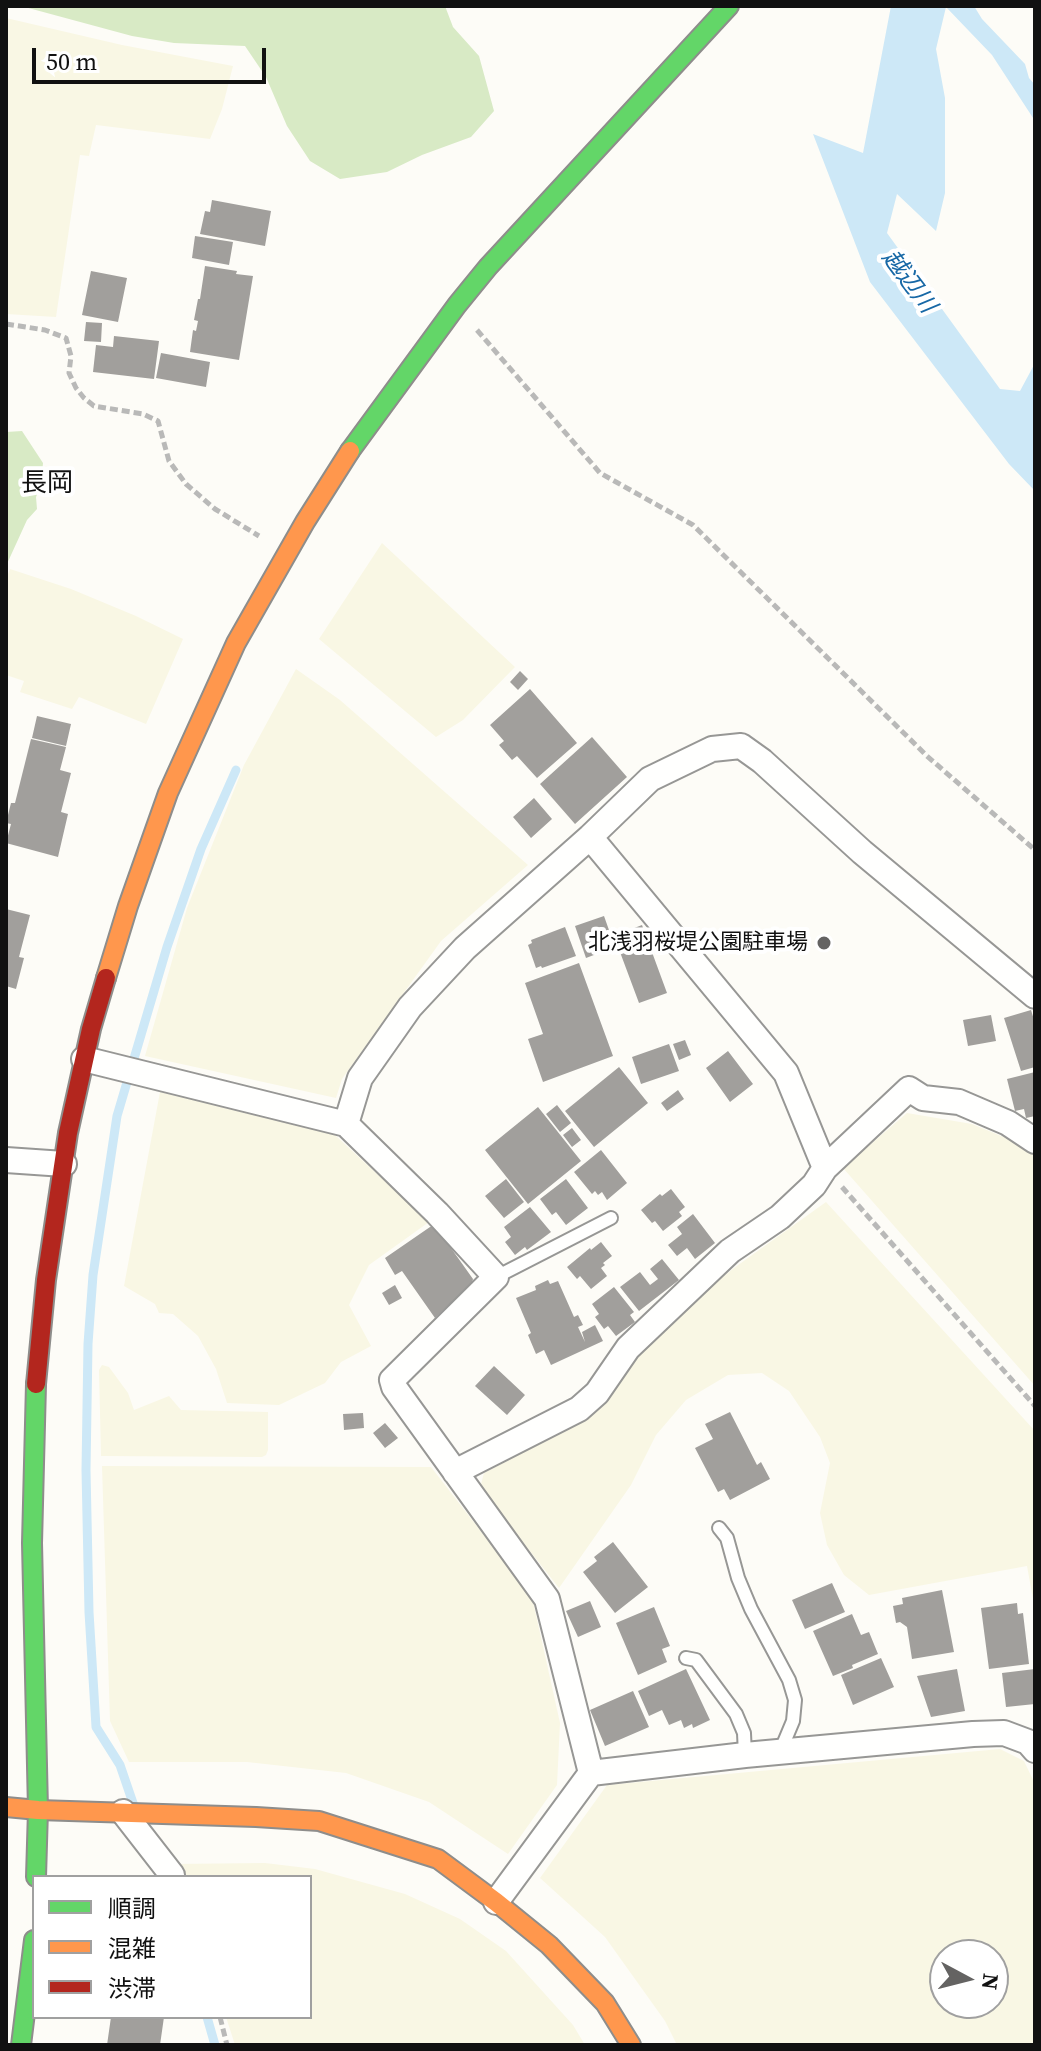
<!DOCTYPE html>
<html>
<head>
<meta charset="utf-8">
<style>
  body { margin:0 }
  #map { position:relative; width:1041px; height:2051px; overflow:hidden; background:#fdfcf7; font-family:"Source Serif 4","Noto Sans JP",serif }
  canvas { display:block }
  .frame { position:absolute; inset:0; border:8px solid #111; pointer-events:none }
  .legend { position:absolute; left:32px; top:1875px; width:280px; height:144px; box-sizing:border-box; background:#fff; border:2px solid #a0a0a0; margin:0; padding:10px 14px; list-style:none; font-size:24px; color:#111 }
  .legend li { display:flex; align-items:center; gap:16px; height:40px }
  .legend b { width:40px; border:2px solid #a0a0a0 }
  .north { position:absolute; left:929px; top:1939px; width:80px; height:80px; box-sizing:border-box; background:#fff; border:2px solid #a0a0a0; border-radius:50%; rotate:97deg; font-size:22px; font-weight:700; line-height:32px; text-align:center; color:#111 }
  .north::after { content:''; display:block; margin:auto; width:28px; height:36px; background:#646362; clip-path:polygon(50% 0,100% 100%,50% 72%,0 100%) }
  .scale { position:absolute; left:32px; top:48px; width:234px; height:36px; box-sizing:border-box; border:4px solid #111; border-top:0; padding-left:10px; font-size:24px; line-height:28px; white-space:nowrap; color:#111; -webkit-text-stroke:6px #fff; paint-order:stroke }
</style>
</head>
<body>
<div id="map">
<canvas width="1041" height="2051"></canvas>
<div class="frame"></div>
<ul class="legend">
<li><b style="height:10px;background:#63d668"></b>順調</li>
<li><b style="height:10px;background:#ff974d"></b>混雑</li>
<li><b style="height:10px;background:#b3261e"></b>渋滞</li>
</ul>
<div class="north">N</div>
<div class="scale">50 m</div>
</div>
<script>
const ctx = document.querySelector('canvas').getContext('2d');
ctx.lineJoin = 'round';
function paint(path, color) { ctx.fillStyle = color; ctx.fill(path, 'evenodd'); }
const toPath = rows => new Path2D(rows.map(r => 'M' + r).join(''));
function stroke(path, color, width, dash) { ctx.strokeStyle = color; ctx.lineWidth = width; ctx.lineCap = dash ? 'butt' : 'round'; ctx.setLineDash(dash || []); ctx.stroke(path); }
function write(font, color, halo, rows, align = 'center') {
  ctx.font = font + ' "Source Serif 4","Noto Sans JP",serif'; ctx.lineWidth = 8; ctx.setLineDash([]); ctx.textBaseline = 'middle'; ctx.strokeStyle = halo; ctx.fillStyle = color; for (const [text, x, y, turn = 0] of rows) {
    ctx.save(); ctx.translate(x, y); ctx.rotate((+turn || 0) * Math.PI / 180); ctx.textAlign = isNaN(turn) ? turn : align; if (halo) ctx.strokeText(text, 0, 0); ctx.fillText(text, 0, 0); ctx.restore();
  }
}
paint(toPath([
  [6,18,122,45,233,66,222,109,210,139,96,125,89,156,80,155,56,317,6,314],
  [382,543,515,667,463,720,436,737,319,639],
  [10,569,71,589,136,616,183,639,146,724,79,697,72,709,20,692,24,681,6,675,6,579],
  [296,669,340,700,528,865,441,941,342,1079,336,1098,145,1056,187,908,244,765],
  [160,1092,335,1135,429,1222,369,1265,349,1305,371,1346,341,1362,325,1383,279,1405,227,1403,216,1369,198,1336,173,1314,159,1313,155,1304,124,1286],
  [907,1113,972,1124,1016,1142,1035,1154,1035,1386,843,1168],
  [826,1202,1035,1431,1035,1610,1027,1566,869,1595,844,1575,827,1545,820,1513,830,1463,820,1437,789,1391,762,1373,728,1375,686,1400,656,1435,631,1485,559,1588,480,1488,484,1473,593,1415,603,1405,633,1362,695,1299,734,1268],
  [102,1365,109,1367,128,1393,134,1410,169,1396,181,1410,268,1412,268,1450,266,1455,262,1457,101,1456,99,1370],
  [102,1466,431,1467,532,1597,560,1723,557,1785,508,1854,429,1802,346,1773,247,1762,129,1762,110,1721],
  [1000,1749,1024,1761,1035,1784,1035,2045,677,2045,665,2021,605,1937,540,1878,607,1785],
  [945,1955,993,1955,993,2003,945,2003],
  [265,1863,315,1869,405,1894,460,1919,506,1951,573,2025,585,2045,235,2045,226,2017,310,2017,310,1877,178,1877,171,1864]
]), '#f9f7e4');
paint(toPath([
  [21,6,445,6,453,27,479,56,494,111,471,137,422,155,387,172,340,179,310,161,287,126,266,77,245,46,174,43,132,36],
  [22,431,43,463,41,485,36,497,37,509,27,520,6,566,6,432]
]), '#d8eac5');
paint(toPath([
  [891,6,974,6,982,19,1025,64,1029,78,1035,85,1035,121,992,55,946,7,936,49,945,98,945,193,936,231,897,194,887,233,1000,389,1020,391,1035,363,1035,459,1033,460,1035,462,1035,491,1009,464,870,282,813,134,863,153]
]), '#cde8f7');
stroke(toPath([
  [134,1806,120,1765,96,1727,89,1612,86,1470,88,1344,93,1275,117,1116,167,947,201,849,236,770],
  [207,2017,215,2045]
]), '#cde8f7', 9);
paint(toPath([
  [212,200,271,211,265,246,200,234,205,211,210,212],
  [195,236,233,242,229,265,192,258],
  [205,266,237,271,236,274,253,276,239,360,190,352,193,330,196,331,198,321,194,320,198,299,200,299],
  [91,271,127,278,118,322,82,315],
  [86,322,102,323,101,342,84,341],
  [114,336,159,341,154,379,93,372,96,345,113,347],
  [161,353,210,362,206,387,156,378],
  [520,671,528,679,518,690,510,682],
  [530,689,577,743,537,778,517,756,512,760,499,745,504,741,490,725],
  [37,716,71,724,66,746,32,738],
  [592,737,627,777,575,824,540,784],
  [31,739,66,747,60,770,71,773,61,812,68,814,58,857,6,843,11,824,6,823,11,803,15,803],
  [534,798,552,819,531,838,513,817],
  [6,909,30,915,19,957,24,958,16,989,6,986],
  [604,916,615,947,586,958,575,926],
  [642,925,667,993,639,1003,614,936],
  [565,927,576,956,542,968,541,966,536,968,528,945,532,943,531,940],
  [579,963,613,1056,543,1082,528,1039,543,1034,525,983],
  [1031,1010,1035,1023,1035,1067,1021,1071,1004,1018],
  [991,1015,996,1041,968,1046,963,1020],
  [685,1040,691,1055,679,1060,673,1044],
  [669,1044,679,1071,641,1084,632,1057],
  [728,1051,753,1084,730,1102,706,1068],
  [619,1067,648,1103,594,1147,565,1111],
  [1035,1072,1035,1116,1026,1118,1024,1109,1015,1111,1007,1079],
  [678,1090,684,1099,667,1111,661,1103],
  [557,1105,571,1123,560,1132,546,1114],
  [538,1107,581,1161,528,1204,485,1150],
  [572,1128,581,1140,572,1147,563,1135],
  [601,1150,627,1183,607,1200,602,1192,598,1195,595,1191,592,1194,574,1172],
  [506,1179,524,1202,504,1218,485,1196],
  [566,1179,588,1208,566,1225,556,1212,552,1215,540,1199],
  [671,1189,685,1207,679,1212,682,1216,663,1231,655,1221,652,1223,641,1210,660,1194,662,1196],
  [530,1207,551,1232,527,1250,525,1247,515,1255,505,1242,511,1237,504,1227],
  [693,1214,715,1243,695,1259,687,1248,677,1256,668,1245,682,1234,677,1227],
  [430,1227,436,1227,473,1279,472,1283,435,1318,402,1271,395,1275,385,1258],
  [601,1242,612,1256,603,1263,605,1265,601,1268,607,1276,591,1289,580,1276,577,1279,567,1267,590,1248,591,1250],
  [662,1259,679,1280,639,1311,620,1287,640,1272,650,1285,658,1279,650,1269],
  [548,1280,550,1284,558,1281,574,1317,578,1315,583,1325,578,1327,585,1342,582,1332,595,1325,603,1341,551,1365,544,1350,536,1354,528,1335,531,1333,516,1298,536,1290,535,1286],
  [395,1285,402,1298,389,1305,382,1293],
  [614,1287,634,1312,630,1315,635,1322,616,1336,608,1326,604,1329,595,1317,599,1314,592,1304],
  [494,1366,525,1395,507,1415,475,1386],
  [730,1412,757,1465,761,1462,770,1479,730,1500,724,1489,718,1492,695,1448,713,1439,705,1424],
  [363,1413,364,1428,344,1430,343,1414],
  [385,1423,398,1438,385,1448,373,1433],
  [613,1542,648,1587,615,1613,583,1572,597,1561,594,1557],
  [832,1583,845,1612,805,1629,792,1600],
  [942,1590,954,1652,912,1659,907,1627,900,1622,896,1623,893,1606,903,1604,902,1598],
  [590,1601,601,1627,578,1637,566,1611],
  [1017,1603,1018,1614,1023,1613,1029,1664,989,1669,981,1608],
  [654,1607,670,1646,662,1649,667,1662,638,1675,616,1623],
  [852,1614,861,1635,869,1632,878,1654,852,1665,853,1668,833,1676,813,1631],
  [881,1658,894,1687,853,1705,841,1675],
  [686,1669,710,1720,693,1728,692,1724,684,1728,681,1720,669,1725,662,1710,649,1716,638,1691],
  [957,1669,965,1711,931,1717,917,1676],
  [1035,1669,1035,1704,1006,1707,1002,1673],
  [633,1691,649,1727,605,1746,590,1710],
  [111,2017,164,2017,160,2045,107,2045]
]), '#a19f9c');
const lane = toPath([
  [496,1277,611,1218],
  [719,1528,727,1538,738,1578,751,1609,789,1680,795,1700,793,1721,780,1752],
  [686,1658,696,1660,736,1714,744,1733,745,1755]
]);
const street = toPath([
  [84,1059,346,1124],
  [6,1160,64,1164],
  [825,1168,909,1089,923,1098,959,1102,1008,1123,1035,1141],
  [455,1472,579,1409,597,1393,628,1348,730,1251,780,1217,814,1185,825,1168,786,1073,590,837],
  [591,1773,547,1599,394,1387,392,1380,496,1277,437,1213,346,1124,360,1078,410,1007,465,948,590,837,650,779,712,749,741,746,762,761,862,852,1035,996],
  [123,1812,172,1875],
  [496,1902,591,1773,745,1755,973,1734,1004,1733,1028,1742,1035,1750]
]);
const fast = toPath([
  [350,451,457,305,488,267,729,6],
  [36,1877,38,1810,32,1543,36,1384],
  [21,2045,34,1940]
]);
const slow = toPath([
  [106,978,128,906,168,793,236,643,305,522,350,451],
  [6,1807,38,1810,256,1817,319,1821,438,1859,496,1902,549,1945,605,2003,631,2045]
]);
const jam = toPath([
  [36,1384,46,1280,68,1133,91,1029,106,978]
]);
stroke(lane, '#979795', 16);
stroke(street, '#979795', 28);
stroke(fast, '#8e8d8b', 22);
stroke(slow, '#8e8d8b', 22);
stroke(jam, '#8e8d8b', 22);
stroke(toPath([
  [6,324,45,330,66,338,71,356,69,373,76,388,84,398,94,406,143,414,158,421,169,461,186,484,215,509,259,536],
  [477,330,600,473,693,525,927,756,1035,850],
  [842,1187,1035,1406],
  [220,2017,227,2045]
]), '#b9b9b8', 5, [8, 4]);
stroke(lane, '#fffffe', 12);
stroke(street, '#fffffe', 24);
stroke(fast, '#63d668', 18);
stroke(slow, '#ff974d', 18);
stroke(jam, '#b3261e', 18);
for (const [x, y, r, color] of [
  [824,943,8,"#646362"]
]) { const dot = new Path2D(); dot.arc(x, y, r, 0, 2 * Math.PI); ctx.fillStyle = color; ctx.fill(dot); stroke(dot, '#fff', 3); }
write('22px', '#111', '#fff', [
  ["北浅羽桜堤公園駐車場",808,943]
], 'right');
write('italic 24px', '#1768a6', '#fff', [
  ["越辺川",908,282,53]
]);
write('26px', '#111', '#fff', [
  ["長岡",47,484]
]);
</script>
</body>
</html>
